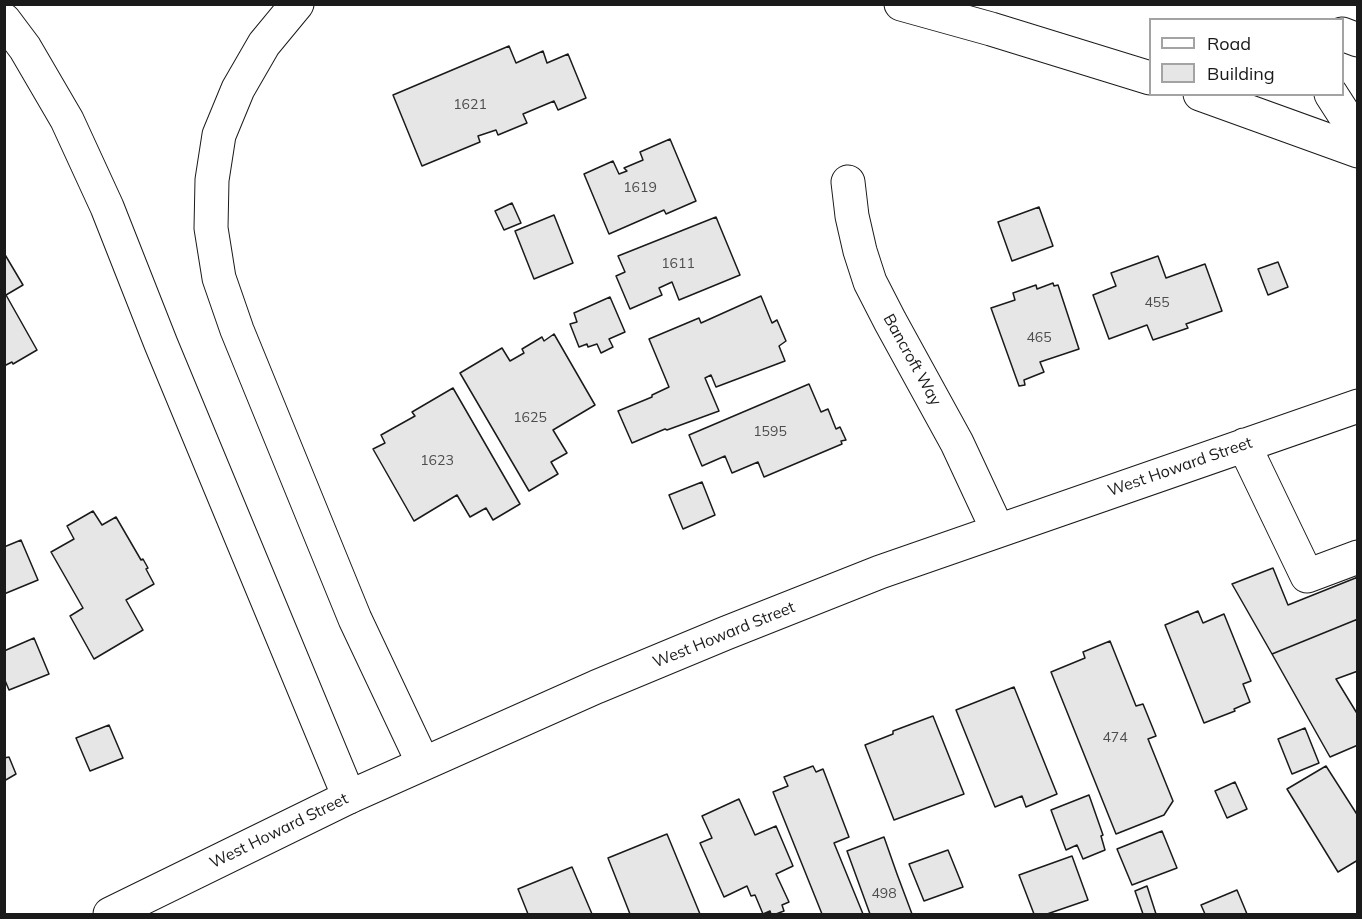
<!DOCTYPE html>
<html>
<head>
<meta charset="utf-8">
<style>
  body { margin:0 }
  #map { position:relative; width:1362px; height:919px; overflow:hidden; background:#fff; font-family:Mulish,sans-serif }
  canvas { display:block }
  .frame { position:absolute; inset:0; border:6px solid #1a1a1a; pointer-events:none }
  .legend { position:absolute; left:1149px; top:18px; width:195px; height:78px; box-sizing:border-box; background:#fff; border:2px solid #a3a3a3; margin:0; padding:8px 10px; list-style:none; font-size:18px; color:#1a1a1a }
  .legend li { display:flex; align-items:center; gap:12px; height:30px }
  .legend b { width:30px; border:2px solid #a3a3a3 }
</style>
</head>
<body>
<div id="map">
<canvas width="1362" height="919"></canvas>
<div class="frame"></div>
<ul class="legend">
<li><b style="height:8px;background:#fff"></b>Road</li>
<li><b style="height:16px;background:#e6e6e6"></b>Building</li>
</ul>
</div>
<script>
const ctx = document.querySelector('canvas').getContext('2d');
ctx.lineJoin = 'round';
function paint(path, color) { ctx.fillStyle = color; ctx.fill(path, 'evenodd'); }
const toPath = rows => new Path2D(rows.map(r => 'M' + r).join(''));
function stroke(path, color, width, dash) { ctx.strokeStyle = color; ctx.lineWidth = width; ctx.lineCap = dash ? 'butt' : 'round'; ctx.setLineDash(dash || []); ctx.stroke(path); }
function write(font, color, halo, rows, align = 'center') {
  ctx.font = font + ' Mulish,sans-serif'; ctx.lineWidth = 4.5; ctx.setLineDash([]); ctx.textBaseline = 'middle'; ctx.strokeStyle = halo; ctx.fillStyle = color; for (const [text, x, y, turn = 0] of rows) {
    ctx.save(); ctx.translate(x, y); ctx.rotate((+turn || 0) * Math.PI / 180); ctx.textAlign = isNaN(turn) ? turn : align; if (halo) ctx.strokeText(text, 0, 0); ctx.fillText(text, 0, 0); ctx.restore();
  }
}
const building = toPath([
  [509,46,516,63,543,51,547,63,568,54,586,98,558,110,554,101,523,114,527,123,498,135,496,130,478,136,480,142,422,166,393,95,509,46],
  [670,139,696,201,666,214,664,210,609,234,584,174,613,161,619,174,627,171,624,168,643,160,640,152,670,139],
  [512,203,521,223,504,230,495,211,512,203],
  [1039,207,1053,246,1012,261,998,222,1039,207],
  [554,215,573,263,534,279,515,231,554,215],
  [716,217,740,275,679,300,672,282,659,288,662,295,630,309,616,276,625,272,618,256,716,217],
  [4,253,23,285,6,295,37,350,13,364,12,362,4,366,4,253],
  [1158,256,1166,278,1205,264,1222,311,1186,324,1188,328,1153,340,1147,325,1109,339,1093,295,1116,286,1111,273,1158,256],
  [1278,262,1288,287,1268,295,1258,269,1278,262],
  [1053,283,1054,286,1058,285,1079,349,1040,362,1044,372,1024,380,1025,385,1019,386,991,308,1015,300,1013,293,1036,285,1037,289,1053,283],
  [761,296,772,323,777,320,786,341,779,346,785,361,716,387,711,375,705,378,719,411,667,430,665,429,632,443,618,411,652,397,652,395,669,387,649,339,699,318,701,323,761,296],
  [610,297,625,332,609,339,613,347,601,353,597,344,588,347,587,344,579,347,570,324,577,322,574,313,610,297],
  [554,334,595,405,553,430,567,453,551,462,558,474,529,491,460,373,502,348,510,361,524,353,522,349,542,337,544,341,554,334],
  [809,384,821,412,828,409,836,429,840,427,846,440,841,441,842,444,764,477,758,462,732,473,725,456,702,466,689,435,809,384],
  [453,388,520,504,493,520,486,508,470,517,457,495,414,521,373,449,385,443,381,435,415,416,412,412,453,388],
  [702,482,715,515,683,529,669,495,702,482],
  [93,511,102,525,116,517,141,560,143,559,148,568,146,569,154,584,126,600,143,630,94,659,70,616,83,608,51,552,74,539,67,526,93,511],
  [21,540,38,580,4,594,4,547,21,540],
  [1273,568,1288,605,1358,577,1358,619,1272,654,1232,584,1273,568],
  [1198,611,1203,623,1224,614,1251,681,1243,684,1250,702,1234,709,1235,711,1204,723,1165,625,1198,611],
  [1358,619,1358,671,1336,679,1358,715,1358,745,1330,757,1272,654,1358,619],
  [34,638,49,674,9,690,4,678,4,651,34,638],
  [1110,641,1136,706,1143,704,1156,736,1148,739,1173,801,1164,815,1116,834,1051,672,1085,658,1083,652,1110,641],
  [1014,687,1057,794,1026,807,1022,796,995,807,956,710,1014,687],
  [933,716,964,794,894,820,865,745,893,734,893,731,933,716],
  [109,725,123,758,90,771,76,738,109,725],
  [1305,728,1319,763,1292,774,1278,739,1305,728],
  [9,757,16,774,4,781,4,758,9,757],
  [813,766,816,772,823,769,849,837,834,843,863,914,822,914,773,792,788,786,784,777,813,766],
  [1326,766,1358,816,1358,860,1338,872,1287,789,1326,766],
  [1235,782,1247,809,1227,818,1215,791,1235,782],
  [1089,795,1103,835,1101,836,1105,850,1083,859,1077,845,1066,850,1051,810,1089,795],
  [739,799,755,835,776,826,793,866,776,874,789,902,782,905,784,911,776,914,771,914,770,911,763,914,755,895,751,896,747,886,724,897,700,843,712,838,702,816,739,799],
  [1162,831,1177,868,1132,885,1117,849,1162,831],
  [667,834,700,914,630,914,608,858,667,834],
  [884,837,897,874,912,914,870,914,847,851,884,837],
  [948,850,963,887,924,901,909,864,948,850],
  [1072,856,1088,900,1047,914,1034,914,1019,875,1072,856],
  [572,867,592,914,528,914,518,889,572,867],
  [1147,886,1156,914,1143,914,1135,891,1147,886],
  [1237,890,1247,914,1205,914,1201,905,1237,890]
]);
paint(building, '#e6e6e6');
stroke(building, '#1a1a1a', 1.5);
const minor = toPath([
  [848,182,852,216,860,251,870,282,890,321,957,443,998,531],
  [1244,445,1307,576,1358,557],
  [110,914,349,797,596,687,726,633,880,572,1358,406]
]);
const major = toPath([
  [1331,94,1358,136]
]);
const highway = toPath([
  [297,4,264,44,238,89,219,135,212,180,211,228,219,278,237,330,355,619,423,763],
  [901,4,991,29,1150,78],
  [4,20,25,48,67,120,107,207,161,344,349,797],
  [1342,34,1358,40],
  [1200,94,1358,151]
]);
stroke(minor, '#1a1a1a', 35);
stroke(major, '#1a1a1a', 35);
stroke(highway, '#1a1a1a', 35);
stroke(minor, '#fff', 33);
stroke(major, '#fff', 33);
stroke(highway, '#fff', 33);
const highwayBridge = toPath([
  [1273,4,1308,20]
]);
stroke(highwayBridge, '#1a1a1a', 35, []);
stroke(highwayBridge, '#fff', 33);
write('14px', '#4d4d4d', null, [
  ["1621",470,105],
  ["1619",640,188],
  ["1611",678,264],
  ["455",1157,303],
  ["465",1039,338],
  ["1625",530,418],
  ["1595",770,432],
  ["1623",437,461],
  ["474",1115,738],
  ["498",884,894]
]);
write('16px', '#1a1a1a', '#fff', [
  ["Bancroft Way",912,360,61],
  ["West Howard Street",1180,467,-19],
  ["West Howard Street",724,635,-22],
  ["West Howard Street",279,831,-26]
]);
</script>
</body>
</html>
